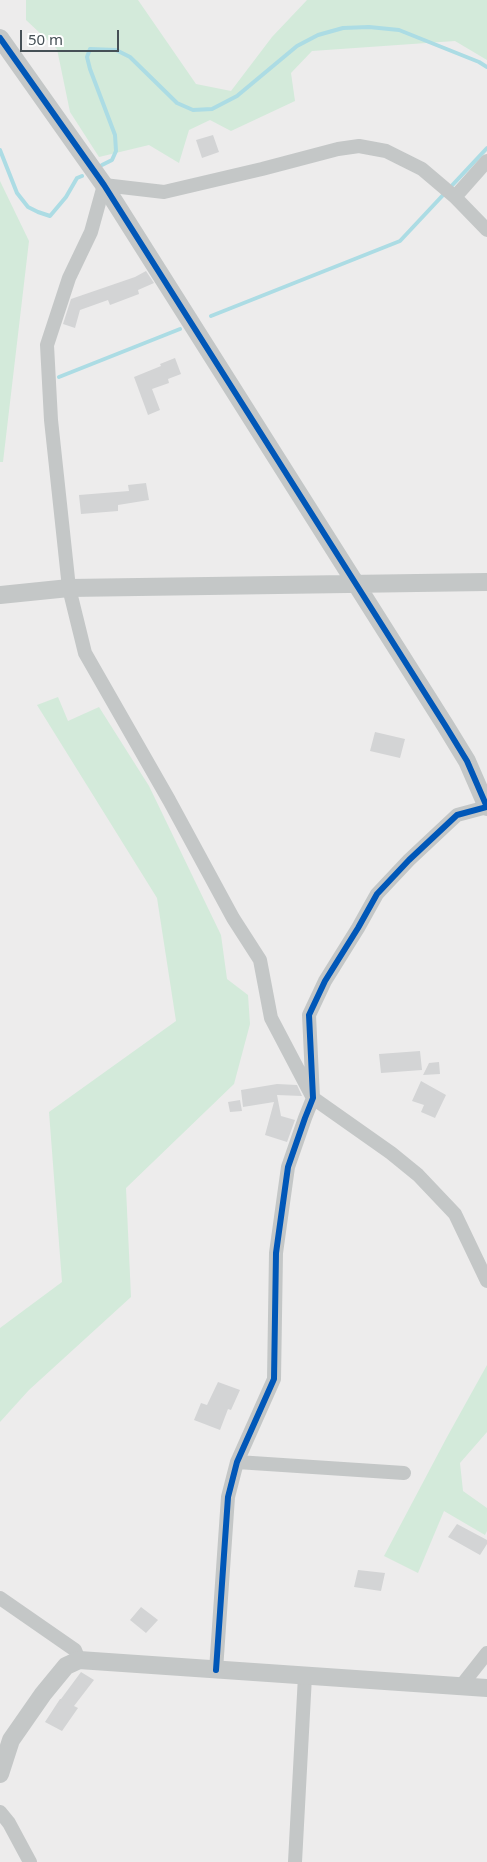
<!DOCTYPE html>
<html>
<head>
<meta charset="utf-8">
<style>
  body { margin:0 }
  #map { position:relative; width:487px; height:1862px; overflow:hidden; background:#edecec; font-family:"Noto Sans",sans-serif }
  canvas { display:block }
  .scale { position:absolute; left:20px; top:30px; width:99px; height:22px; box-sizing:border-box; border:2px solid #465056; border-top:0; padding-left:6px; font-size:15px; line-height:18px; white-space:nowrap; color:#465056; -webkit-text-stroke:4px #fff; paint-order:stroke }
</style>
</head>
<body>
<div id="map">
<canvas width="487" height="1862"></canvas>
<div class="scale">50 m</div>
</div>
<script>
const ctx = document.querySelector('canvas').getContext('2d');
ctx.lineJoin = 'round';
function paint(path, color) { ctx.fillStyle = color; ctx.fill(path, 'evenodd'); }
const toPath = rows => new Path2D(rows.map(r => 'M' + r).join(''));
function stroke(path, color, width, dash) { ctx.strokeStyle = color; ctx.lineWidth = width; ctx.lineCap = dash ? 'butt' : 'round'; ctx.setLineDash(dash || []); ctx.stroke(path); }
paint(toPath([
  [26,0,138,0,196,84,231,91,272,37,307,0,487,0,487,60,455,41,312,51,291,73,295,101,231,131,210,120,189,130,179,163,149,145,99,157,70,112,57,49,26,20],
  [0,181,29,241,3,462,0,462],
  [58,697,68,721,99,707,149,786,221,935,227,979,248,995,250,1024,234,1084,126,1188,131,1297,29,1390,0,1422,0,1328,62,1282,49,1112,176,1021,157,898,37,705],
  [487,1365,487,1432,460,1463,463,1491,487,1508,487,1531,485,1535,444,1511,418,1573,384,1556,447,1437]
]), '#d3eada');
stroke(toPath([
  [0,150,17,193,28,207,38,212,50,216,66,197,77,178,82,176],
  [102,165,112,160,116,151,115,135,90,69,87,57,90,49,116,50,130,57,177,103,193,110,212,109,237,96,297,46,318,35,343,28,369,27,399,30,479,62,487,67],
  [211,316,400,241,487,148],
  [59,377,180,329]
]), '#acdce4', 4);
paint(toPath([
  [213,135,219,152,202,158,196,140],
  [146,271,154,283,138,290,139,294,110,305,108,300,80,310,75,328,63,324,71,299,135,277],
  [175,358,181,374,168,379,169,383,152,389,160,410,148,415,134,377,161,366,160,364],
  [146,483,149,500,118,505,118,511,81,514,79,495,129,491,128,485],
  [375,732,405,739,400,758,370,751],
  [420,1051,422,1070,381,1073,379,1054],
  [439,1062,440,1074,423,1075,429,1063],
  [421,1081,446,1095,435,1118,421,1112,424,1105,412,1101],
  [277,1084,297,1085,302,1096,277,1095,281,1116,295,1120,287,1142,265,1135,274,1102,243,1107,241,1090],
  [240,1100,242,1111,230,1112,228,1102],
  [218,1382,240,1390,231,1410,228,1409,220,1430,194,1420,201,1403,207,1405],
  [457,1524,487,1540,487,1544,480,1555,448,1537],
  [358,1570,385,1573,381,1591,354,1587],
  [141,1607,158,1620,146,1633,130,1620],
  [81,1672,94,1680,74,1706,78,1708,62,1731,45,1722,60,1699,61,1699]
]), '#d3d4d5');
stroke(toPath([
  [455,197,487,161],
  [487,230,455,197,422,169,386,151,359,146,338,149,262,169,164,192,104,185,91,232,69,278,47,345,51,420,69,588,85,653,169,800,233,918,260,960,271,1018,313,1098,391,1153,418,1175,455,1214,487,1281],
  [237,1462,404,1473],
  [0,1598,75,1650,79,1660],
  [216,1670,228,1497,237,1462,274,1379,276,1253,288,1167,305,1118,313,1098,309,1015,325,981,358,928,377,894,409,860,457,815,487,807],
  [461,1686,487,1653],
  [0,1812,9,1823,30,1862],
  [295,1862,305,1676]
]), '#c4c7c7', 14);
stroke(toPath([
  [0,38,104,185,445,725,467,761,487,807],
  [0,595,69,588,487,582],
  [0,1774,11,1740,43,1694,66,1666,79,1660,487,1688]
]), '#c4c7c7', 18);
stroke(toPath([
  [0,38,104,185,445,725,467,761,487,807,457,815,409,860,377,894,358,928,325,981,309,1015,313,1098,305,1118,288,1167,276,1253,274,1379,237,1462,228,1497,216,1670]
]), '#0057b8', 6);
</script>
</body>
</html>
